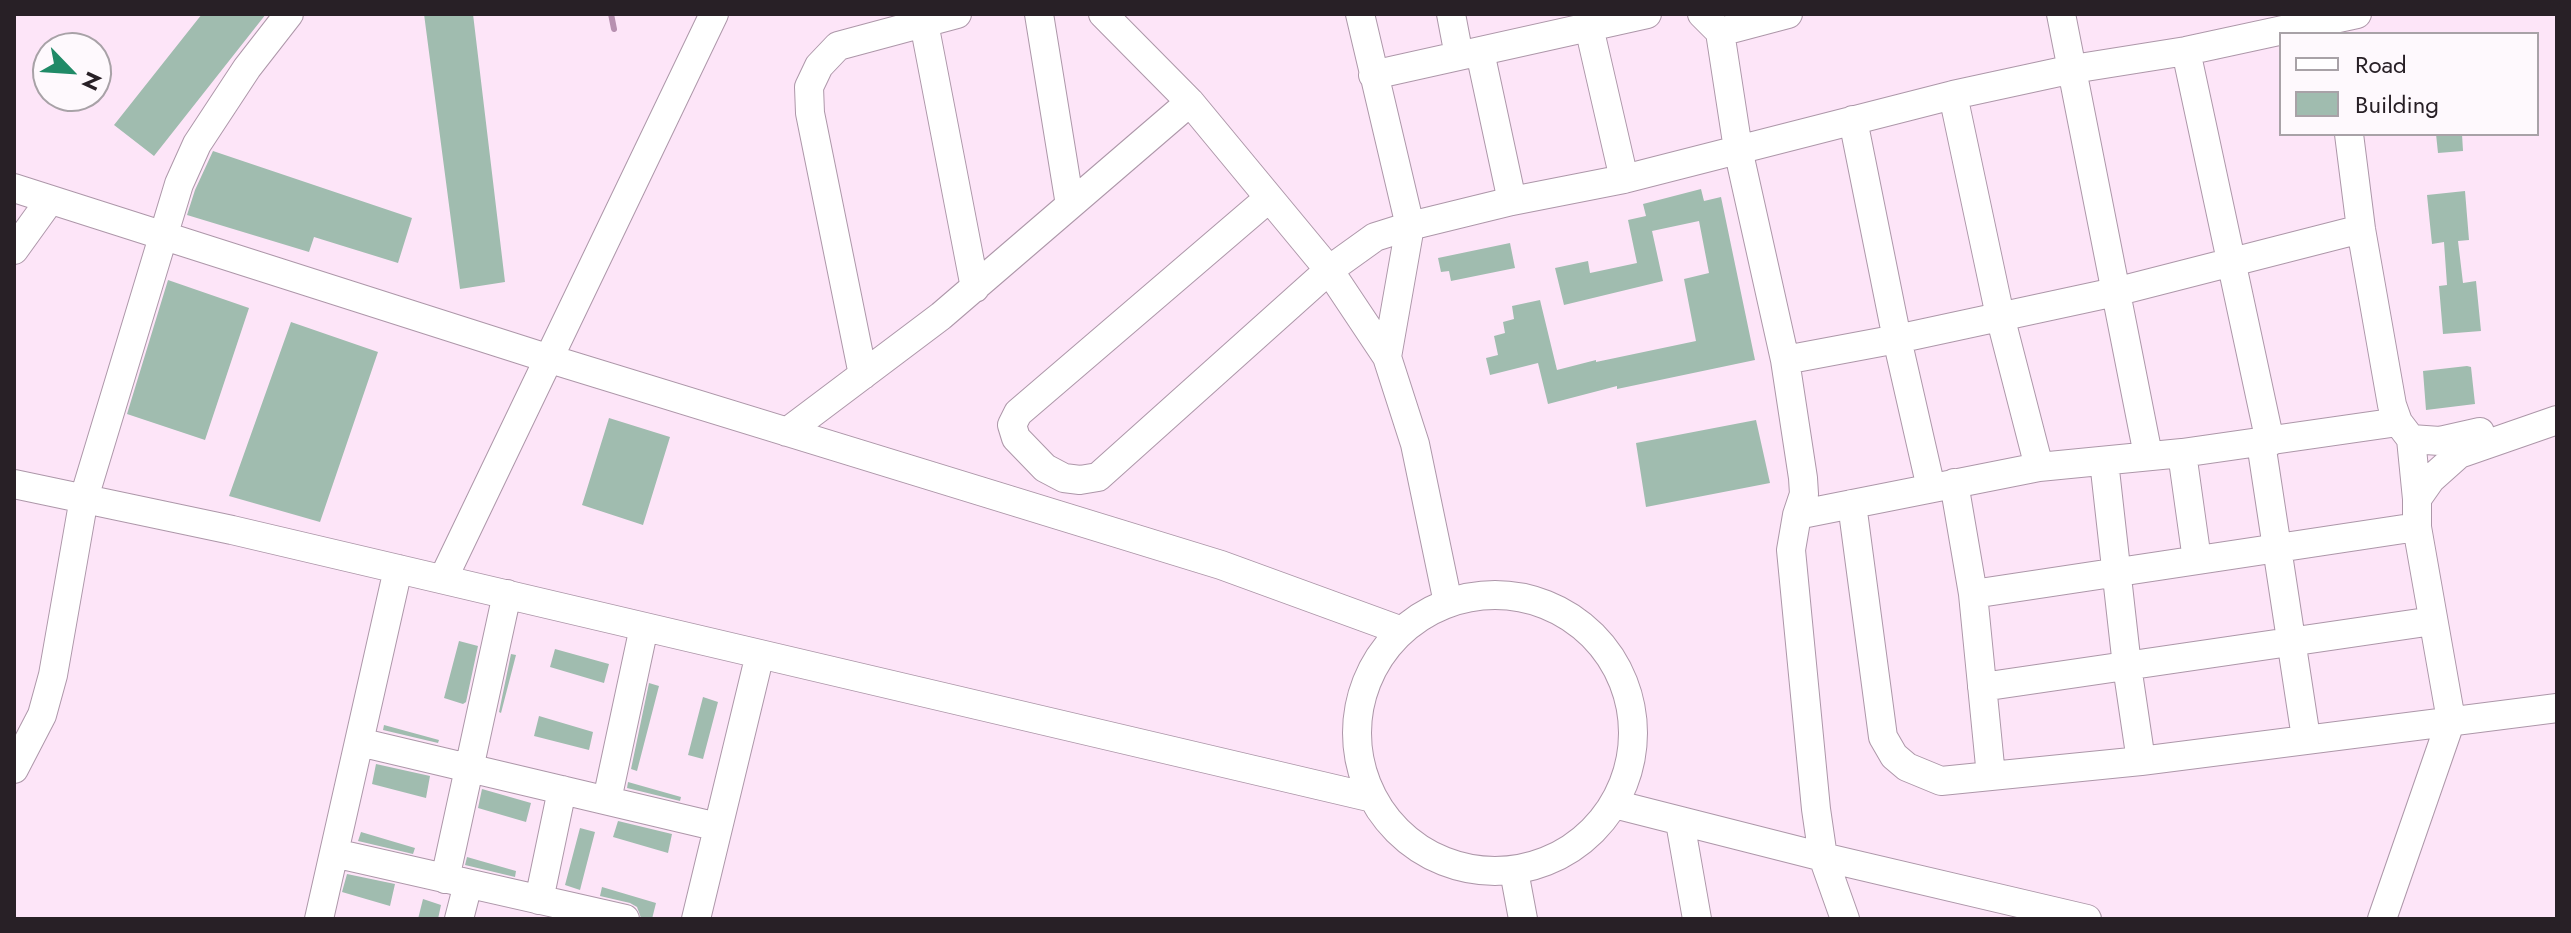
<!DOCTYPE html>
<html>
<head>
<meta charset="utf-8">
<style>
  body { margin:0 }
  #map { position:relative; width:2571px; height:933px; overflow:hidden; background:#fde5f8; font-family:Jost,sans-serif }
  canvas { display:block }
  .frame { position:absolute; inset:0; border:16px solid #282026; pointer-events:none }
  .legend { position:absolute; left:2279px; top:32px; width:260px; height:104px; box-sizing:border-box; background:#fef9fd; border:2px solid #a8a2a7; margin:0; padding:10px 14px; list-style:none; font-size:24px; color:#282026 }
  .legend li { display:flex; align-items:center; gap:16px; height:40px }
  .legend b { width:40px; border:2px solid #a8a2a7 }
  .north { position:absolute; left:32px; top:32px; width:80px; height:80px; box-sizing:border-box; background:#fef9fd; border:2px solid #a8a2a7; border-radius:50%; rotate:115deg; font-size:22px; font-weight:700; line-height:32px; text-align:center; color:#282026 }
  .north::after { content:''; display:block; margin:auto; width:28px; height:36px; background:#208a67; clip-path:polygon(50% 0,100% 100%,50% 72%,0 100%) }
</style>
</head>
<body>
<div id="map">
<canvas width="2571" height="933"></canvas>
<div class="frame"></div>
<ul class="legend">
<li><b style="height:10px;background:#fff"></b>Road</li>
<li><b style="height:22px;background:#a0bcaf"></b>Building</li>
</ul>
<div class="north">N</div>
</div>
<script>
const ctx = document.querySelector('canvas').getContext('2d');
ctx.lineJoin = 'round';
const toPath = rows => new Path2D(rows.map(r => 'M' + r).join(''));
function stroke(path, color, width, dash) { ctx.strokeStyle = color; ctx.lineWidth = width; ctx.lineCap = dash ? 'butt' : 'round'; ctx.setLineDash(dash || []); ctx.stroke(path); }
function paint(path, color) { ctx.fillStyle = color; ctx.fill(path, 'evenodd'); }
stroke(toPath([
  [611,14,614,29]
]), '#b790b0', 6);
paint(toPath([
  [202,14,266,14,154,156,114,125],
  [424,14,473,14,505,282,460,289],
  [2436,134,2462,134,2463,151,2438,153],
  [213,151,412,218,398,263,314,237,309,252,187,215,195,190],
  [1701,189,1704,201,1721,197,1755,360,1617,389,1617,386,1548,404,1538,363,1490,375,1486,358,1498,355,1494,336,1505,333,1503,322,1514,319,1512,306,1540,300,1557,370,1596,360,1596,362,1696,341,1684,279,1709,273,1699,221,1652,231,1663,281,1564,305,1555,268,1588,261,1590,273,1637,263,1628,220,1646,216,1643,204],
  [2465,191,2469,240,2458,241,2463,283,2476,281,2481,331,2443,334,2439,286,2447,285,2444,242,2432,244,2427,195],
  [1510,243,1515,268,1451,281,1449,271,1441,272,1438,258],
  [168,280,249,308,205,440,127,414],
  [291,322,378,352,320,522,229,496],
  [2467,366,2471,367,2475,404,2426,410,2423,371],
  [609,418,670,437,643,525,582,505],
  [1756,420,1770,483,1646,507,1636,443],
  [459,641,478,646,466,702,463,704,444,698],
  [555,649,609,664,604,683,550,667],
  [511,654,516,655,501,713,499,712],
  [649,683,659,686,637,771,631,769],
  [703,697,718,702,703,759,688,755],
  [539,716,593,732,589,750,534,736],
  [384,725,439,740,438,743,383,730],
  [376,764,430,776,426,798,372,784],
  [628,782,681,797,680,801,627,788],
  [482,789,531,803,526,822,478,808],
  [618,821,672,834,668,853,613,837],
  [580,828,595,832,580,890,565,885],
  [361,832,415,848,413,854,358,841],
  [467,857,516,871,515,877,465,865],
  [347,874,395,884,390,906,342,892],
  [602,887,656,903,652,919,641,918,637,907,630,903,600,896],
  [423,899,441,905,438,919,418,919]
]), '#a0bcaf');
const minor = toPath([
  [1039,14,1070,205],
  [1103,14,1190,102,1329,270,1387,357,1415,444,1448,603],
  [1360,14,1410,226,1387,357],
  [1451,14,1459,56],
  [1702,14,1720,32,1738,149,1785,360,1803,478,1804,494,1797,515,1791,550,1816,809,1823,857,1845,919],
  [2061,14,2148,455],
  [924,23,975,288],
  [1589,27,1624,179],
  [1720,32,1788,14],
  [2186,51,2270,442],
  [1480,52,1512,201],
  [1373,75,1647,14],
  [1953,95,2000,316,2039,467],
  [1853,120,1897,339,1931,488],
  [2349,134,2361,229,2392,405,2398,422,2411,439,2417,499,2417,527,2451,720,2382,919],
  [14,188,550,359,1221,565,1402,631],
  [1269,198,1018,413,1012,425,1016,438,1045,468,1064,478,1080,480,1098,477,1329,270,1375,237,1410,226,1512,201,1624,179,1953,95,2073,69,2186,51,2357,14],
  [14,250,50,200],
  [1785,360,1897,339,2115,292,2361,229],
  [863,375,810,113,809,87,819,66,838,46,957,14],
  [787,432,941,316,1190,102],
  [2411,439,2440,441,2480,432],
  [2261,443,2306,738],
  [2182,453,2197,560],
  [2104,461,2127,666,2141,761],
  [1954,483,1973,594,2417,527],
  [14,484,232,530,1373,798],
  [2417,499,2431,479,2459,454,2557,420],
  [1852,504,1883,737,1894,756,1907,767,1941,781,2141,761,2557,708],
  [1797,515,2039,467,2182,453,2398,422],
  [443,579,714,14],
  [1973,594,1991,776],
  '1357 733a138 138 0 1 1 276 0a138 138 0 1 1-276 0Z',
  [1982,687,2433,621],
  [359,742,718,827],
  [14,769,42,715,53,675,84,498,179,184,197,144,247,68,289,14],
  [607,800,644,627],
  [1614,804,1823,857,2087,919],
  [1680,822,1697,919],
  [334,853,625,919],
  [1514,871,1523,919],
  [445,879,507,594],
  [539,900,562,790],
  [319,919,398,569],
  [459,919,468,884],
  [696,919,760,654]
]);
stroke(minor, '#ad97a9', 30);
stroke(minor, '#fff', 28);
</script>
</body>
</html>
